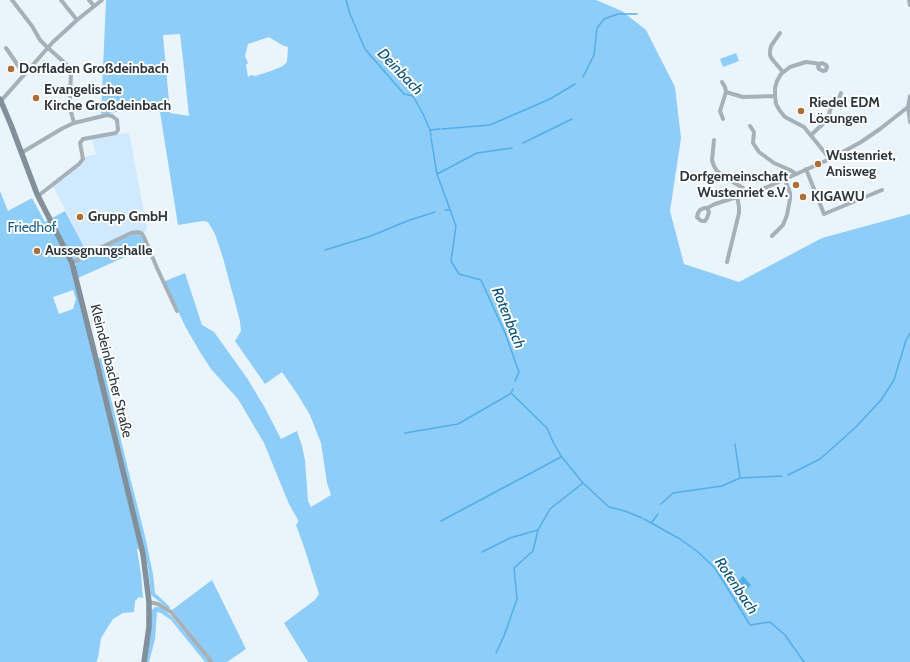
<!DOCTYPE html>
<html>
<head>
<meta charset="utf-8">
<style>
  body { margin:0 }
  canvas { display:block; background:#eaf4fb }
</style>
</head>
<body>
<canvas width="910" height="662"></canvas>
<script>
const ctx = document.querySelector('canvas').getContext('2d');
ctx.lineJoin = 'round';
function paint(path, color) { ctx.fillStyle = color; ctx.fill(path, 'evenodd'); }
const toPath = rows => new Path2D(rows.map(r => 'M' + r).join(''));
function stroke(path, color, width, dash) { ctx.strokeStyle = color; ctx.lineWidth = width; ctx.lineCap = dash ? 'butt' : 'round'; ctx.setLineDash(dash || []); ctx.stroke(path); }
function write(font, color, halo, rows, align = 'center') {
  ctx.font = font + ' Cabin,sans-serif'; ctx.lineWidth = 4; ctx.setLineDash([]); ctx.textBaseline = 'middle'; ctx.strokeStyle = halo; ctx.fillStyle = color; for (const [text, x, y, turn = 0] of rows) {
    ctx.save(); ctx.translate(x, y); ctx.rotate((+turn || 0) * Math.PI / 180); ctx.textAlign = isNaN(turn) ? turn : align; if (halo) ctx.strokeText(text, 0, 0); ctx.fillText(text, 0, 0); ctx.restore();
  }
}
paint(toPath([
  [129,133,147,228,144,234,89,255,53,186,85,161,85,157,96,154,92,139,120,134]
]), '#d0e9fc');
paint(toPath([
  [106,0,596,0,622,11,646,30,675,87,681,138,670,211,684,264,739,282,822,238,910,214,910,662,308,662,284,623,315,600,319,594,303,544,296,525,298,522,298,520,289,504,264,443,238,399,211,369,200,352,185,326,180,315,163,282,185,273,202,325,214,332,247,378,265,408,281,439,297,431,302,446,305,460,308,501,311,507,331,495,327,483,321,443,310,415,298,395,282,372,265,384,235,341,241,331,240,321,223,258,215,234,208,222,203,221,178,225,160,112,123,111,101,114],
  [180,34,184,68,189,116,170,113,163,35],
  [269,37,282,45,288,47,287,62,283,66,271,71,255,76,251,75,248,77,246,65,248,63,245,56,248,44],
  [736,53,739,61,723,67,720,59],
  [0,191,8,211,32,198,45,222,48,220,69,262,73,273,139,548,137,550,141,574,143,598,139,597,135,601,134,612,123,613,113,619,101,638,98,658,96,662,0,662],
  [73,290,76,299,73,309,59,314,53,297],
  [65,211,88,254,76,260,72,259,52,218],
  [135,234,138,234,142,237,147,247,78,278,74,266,76,265,76,262,128,236],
  [101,358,129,473,145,536,153,574,155,593,170,607,169,609,151,595,148,567,142,540,98,359],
  [212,580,246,649,227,662,214,662,172,610],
  [155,607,158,607,162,608,171,616,211,662,205,662,171,620,161,613,157,612,155,639,149,662,146,662,150,636,151,611]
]), '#8ecdf8');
paint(toPath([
  [743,576,751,585,746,590,738,581]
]), '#51aee9');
stroke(toPath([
  [346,0,350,14,365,49,404,94,413,96,423,114,430,130,431,136],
  [583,77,594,55,597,28,604,19,618,14,637,14],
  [442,129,490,125,550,99,575,84],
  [430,130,440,129],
  [431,138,437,174,456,226,451,261,459,274,481,280,505,333,519,372,515,381],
  [523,143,572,119],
  [437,174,477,153,512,148],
  [445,210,449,210],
  [325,250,371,236,407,221,435,212],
  [513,389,511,393,547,428,553,442,561,456,583,483,609,507,625,511,642,518],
  [405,433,458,424,510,394],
  [735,444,740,478],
  [788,475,820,459,856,427,881,400,894,380,906,340,910,333],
  [661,504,673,493,722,486,740,478,782,476],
  [644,519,680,539,698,552,715,568,750,625,770,622,785,635,804,662],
  [441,521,561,457],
  [652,522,658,514],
  [482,552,510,538,538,530],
  [496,653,504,636,517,599,514,568,533,551,538,530,550,509,583,483]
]), '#51aee9', 1.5);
stroke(toPath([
  [12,0,32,26,40,40,47,47,66,64,70,69,71,73,70,98,70,108,74,123],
  [61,0,77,20],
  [89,0,94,6],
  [909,0,910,5],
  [780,33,771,46,770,51,770,55,772,59,783,72],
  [6,48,24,74],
  [820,64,818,67,819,69,823,71,826,70,827,67,826,65,822,63,820,64,814,63,806,62,790,67,781,74,777,81,775,88,775,96,776,104,780,111,785,117,804,127,830,159],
  [722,82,725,87,726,92,720,111,723,119],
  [726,92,743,97,775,96],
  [910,96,908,107,910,122],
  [1,101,53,42,77,20,102,0],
  [750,126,754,132,753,143,759,152,774,163,790,170,796,174],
  [811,135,825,122,828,118,831,107,839,98,841,93],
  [714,140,712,160,714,166,717,171,728,179,743,188,745,194],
  [21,153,63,128,74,123,107,115,112,116,117,120,118,130,116,133,83,139,80,143,83,159,79,164,38,196],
  [806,169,824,214,882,190],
  [707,208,709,212,707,218,705,221,702,221,700,220,697,217,698,213,700,210,704,208,707,208,715,204,765,188,830,159,861,142,880,129,908,107],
  [772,236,783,225,787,215,790,199,790,193,785,179],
  [727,262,739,213,739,207,737,196],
  [72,263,102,247,131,233,137,232,141,233,144,237,157,268,177,311],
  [149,602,158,604,171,612,212,662]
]), '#a6b0b8', 4);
stroke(toPath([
  [0,99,11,125,37,194,72,263,93,347,143,554,149,602,149,627,144,662]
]), '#81909b', 5.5);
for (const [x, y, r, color] of [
  [11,69,4,"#ae6e36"],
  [36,98,4,"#ae6e36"],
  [801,111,4,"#ae6e36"],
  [818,164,4,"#ae6e36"],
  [796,185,4,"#ae6e36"],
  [803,197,4,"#ae6e36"],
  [80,217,4,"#ae6e36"],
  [37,251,4,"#ae6e36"]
]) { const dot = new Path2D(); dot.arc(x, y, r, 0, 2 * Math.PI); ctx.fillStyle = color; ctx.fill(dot); stroke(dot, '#fff', 1.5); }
write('bold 14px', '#2d373e', '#fff', [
  ["Dorfladen Großdeinbach",19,69],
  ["Evangelische",44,90],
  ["Kirche Großdeinbach",44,106],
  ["Riedel EDM",809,103],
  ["Lösungen",809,119],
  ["Wustenriet,",826,156],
  ["Anisweg",826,172],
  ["Dorfgemeinschaft",788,177,"right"],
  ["Wustenriet e.V.",788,193,"right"],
  ["KIGAWU",811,197],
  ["Grupp GmbH",88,217],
  ["Aussegnungshalle",45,251]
], 'left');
write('14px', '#165c83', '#fff', [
  ["Friedhof",32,228]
]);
write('14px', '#2d373e', '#fff', [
  ["Kleindeinbacher Straße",111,371,76]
]);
write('italic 15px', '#065279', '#fff', [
  ["Deinbach",400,72,46],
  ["Rotenbach",508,318,68],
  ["Rotenbach",736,586,56]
]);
</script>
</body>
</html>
